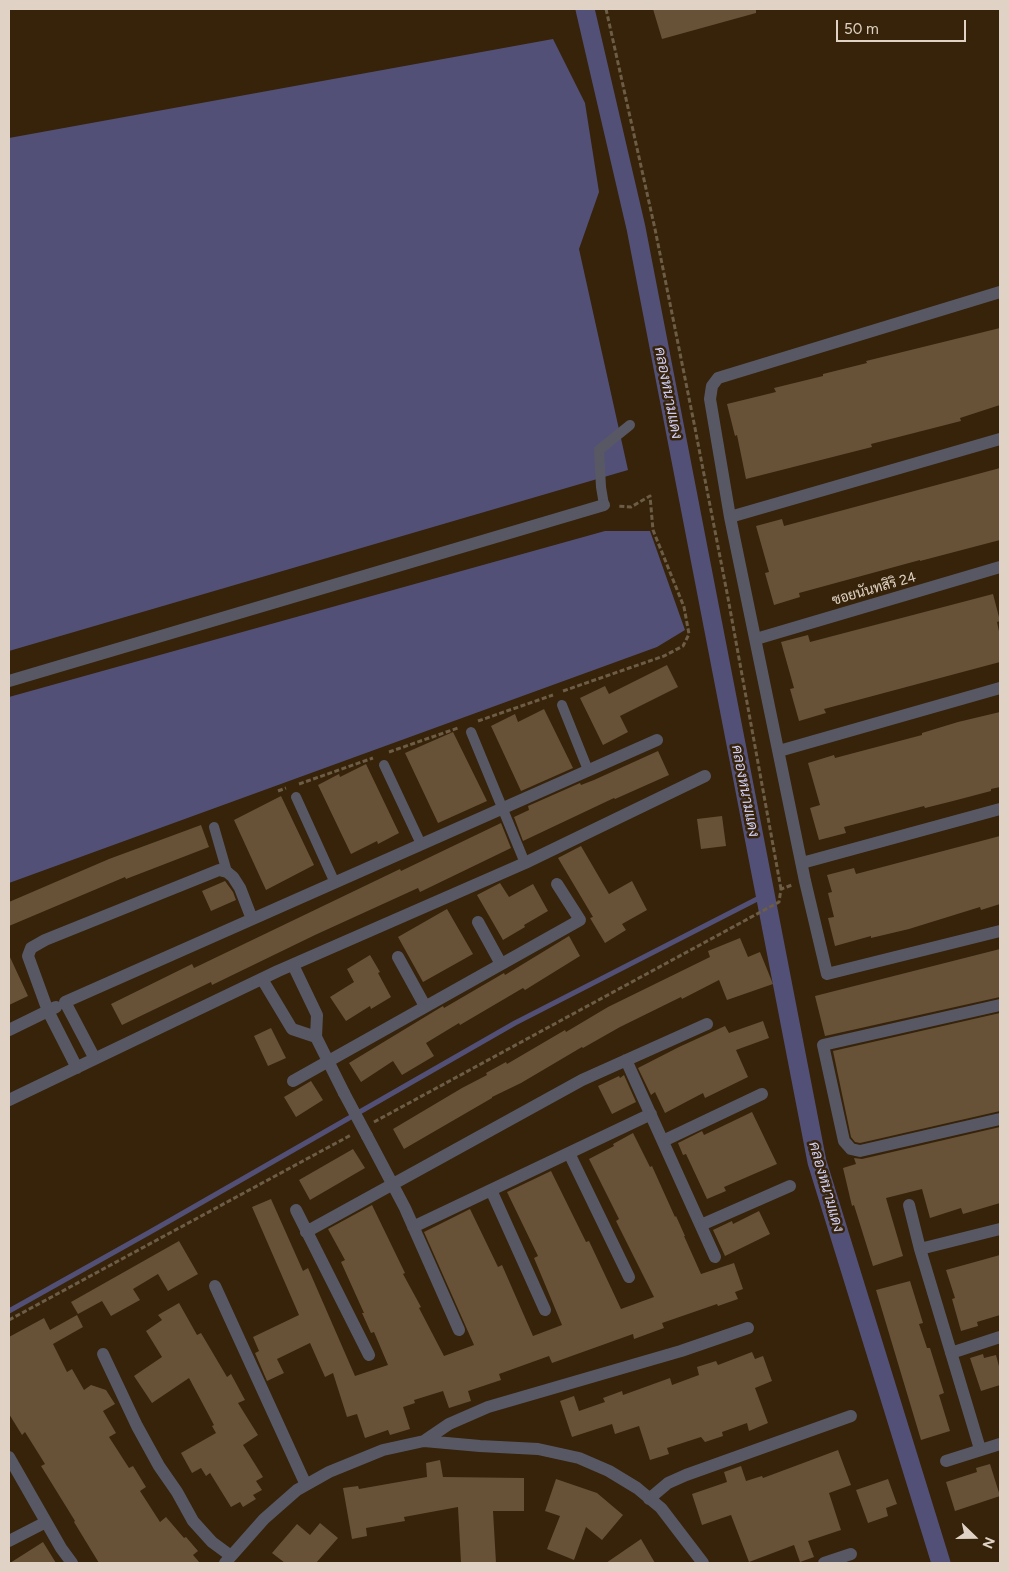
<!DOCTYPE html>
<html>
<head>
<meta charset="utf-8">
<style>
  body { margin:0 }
  #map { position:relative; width:1009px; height:1572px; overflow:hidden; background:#36230a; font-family:Figtree,sans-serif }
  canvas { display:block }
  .frame { position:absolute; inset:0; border:10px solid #e0d3c5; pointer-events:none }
  .north { position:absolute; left:949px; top:1512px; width:50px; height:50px; -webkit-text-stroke:4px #36230a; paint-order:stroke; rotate:112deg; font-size:14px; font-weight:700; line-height:20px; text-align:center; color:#e0d3c5 }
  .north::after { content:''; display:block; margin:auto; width:18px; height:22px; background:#e0d3c5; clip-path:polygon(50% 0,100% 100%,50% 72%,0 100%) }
  .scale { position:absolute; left:836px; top:20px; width:130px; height:22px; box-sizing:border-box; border:2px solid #e0d3c5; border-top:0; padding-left:6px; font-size:15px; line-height:18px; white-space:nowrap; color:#e0d3c5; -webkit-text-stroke:4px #36230a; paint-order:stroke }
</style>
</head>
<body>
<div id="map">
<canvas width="1009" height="1572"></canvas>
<div class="frame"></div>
<div class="north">N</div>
<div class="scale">50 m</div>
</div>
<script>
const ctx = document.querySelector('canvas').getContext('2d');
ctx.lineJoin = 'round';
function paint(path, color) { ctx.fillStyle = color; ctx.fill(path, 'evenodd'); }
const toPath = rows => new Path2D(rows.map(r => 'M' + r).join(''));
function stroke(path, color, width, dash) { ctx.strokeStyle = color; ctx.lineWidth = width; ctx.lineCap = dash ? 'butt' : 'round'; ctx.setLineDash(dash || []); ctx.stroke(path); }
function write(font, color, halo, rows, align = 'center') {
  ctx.font = font + ' Figtree,Sarabun,sans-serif'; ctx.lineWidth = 5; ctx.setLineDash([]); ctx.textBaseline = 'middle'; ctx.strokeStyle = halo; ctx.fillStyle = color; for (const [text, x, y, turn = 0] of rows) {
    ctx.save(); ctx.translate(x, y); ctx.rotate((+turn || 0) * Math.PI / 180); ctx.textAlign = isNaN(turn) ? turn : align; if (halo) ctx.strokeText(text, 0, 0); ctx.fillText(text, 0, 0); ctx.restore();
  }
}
paint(toPath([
  [553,39,585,103,599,192,579,249,628,470,9,651,9,138],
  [605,531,650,531,685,630,657,647,9,883,9,697]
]), '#535077');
stroke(toPath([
  [9,1311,150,1232,515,1023,765,895]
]), '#535077', 5);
stroke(toPath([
  [585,9,636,228,817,1162,941,1563]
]), '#535077', 19);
paint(toPath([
  [653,9,756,9,756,13,662,39],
  [1000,328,1000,405,960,418,961,421,871,444,872,447,746,479,737,435,735,436,727,404,776,392,774,388,823,376,823,374,867,363,866,361],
  [1000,468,1000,540,920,561,920,560,799,593,800,597,774,605,765,573,769,572,756,526,782,519,784,526],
  [993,594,1000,621,997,622,1000,636,1000,662,824,709,826,713,799,721,790,689,794,688,781,642,808,635,810,642],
  [667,665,678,687,620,716,628,732,603,745,580,698,605,686,609,694],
  [544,709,573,768,521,791,491,726,515,714,518,722],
  [1000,712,1000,787,991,789,991,791,953,801,925,808,924,806,844,827,846,833,819,840,810,808,820,805,808,763,834,755,835,758,922,735,922,733,958,722],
  [453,732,487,801,438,823,405,753],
  [658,751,669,775,615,799,614,798,523,841,514,817,529,810,528,806,580,783,581,785,594,780],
  [366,764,399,833,378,844,377,841,351,854,318,785,339,774,340,777],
  [281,796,314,865,266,890,234,820],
  [722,816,726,846,701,849,697,819],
  [501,823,511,848,420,892,418,888,315,935,212,985,211,982,122,1025,111,1004,192,964,194,968,400,869,401,871],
  [201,825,209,847,126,879,125,877,9,926,9,902,109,859],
  [1000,836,1000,904,981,910,980,907,909,929,871,938,871,936,835,946,828,918,834,917,828,893,832,892,827,875,854,868,856,874],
  [581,846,609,894,632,881,647,910,622,924,626,930,605,943,590,918,593,917,558,858],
  [225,881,233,892,236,900,211,911,202,891],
  [500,883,509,897,533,884,548,911,524,925,525,927,503,940,477,895],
  [447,909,473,954,423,982,398,937],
  [569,936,580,956,525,990,523,988,460,1025,459,1023,426,1043,434,1056,402,1075,393,1061,361,1082,349,1063,443,1006,444,1008,504,973,505,975],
  [740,938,748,957,760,952,773,984,727,1000,719,980,682,999,681,997,620,1027,583,1048,582,1047,521,1083,492,1097,492,1098,404,1149,393,1129,462,1088,487,1075,486,1073,506,1062,507,1064,565,1030,566,1032,608,1007,710,957,708,951],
  [1000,949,1000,997,825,1036,815,996],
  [9,955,28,996,9,1005],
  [370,955,380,972,378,973,391,997,371,1009,370,1006,346,1021,330,997,354,982,347,969],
  [1000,1013,1000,1111,860,1143,855,1142,851,1137,833,1051],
  [763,1021,769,1038,736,1050,748,1077,705,1098,703,1093,665,1113,655,1092,651,1095,638,1068,679,1047,725,1026,729,1033],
  [271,1028,286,1058,268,1066,254,1036],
  [624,1075,636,1102,612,1114,598,1086,619,1076,620,1078],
  [311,1081,323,1100,296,1117,284,1097],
  [752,1112,777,1164,724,1187,726,1191,707,1199,686,1154,683,1155,678,1143,702,1131,704,1135],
  [1000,1127,1000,1203,963,1214,961,1208,930,1218,922,1189,886,1198,903,1256,873,1266,854,1205,852,1206,843,1168,856,1164,854,1158,862,1159],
  [633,1133,650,1167,652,1166,675,1217,676,1216,685,1236,684,1236,701,1274,734,1263,743,1289,735,1292,738,1299,718,1306,717,1304,662,1323,664,1328,634,1339,633,1334,552,1363,549,1356,499,1374,501,1380,468,1391,471,1401,449,1408,443,1391,414,1400,415,1403,403,1407,410,1429,390,1435,388,1430,365,1438,357,1414,347,1417,333,1373,325,1377,310,1343,277,1359,284,1373,267,1381,255,1353,259,1351,253,1337,299,1315,252,1207,271,1199,303,1271,308,1268,355,1376,388,1365,374,1332,371,1333,362,1313,364,1313,341,1262,345,1260,328,1229,372,1205,405,1273,403,1274,421,1307,419,1308,444,1356,474,1345,424,1232,470,1209,498,1267,502,1265,533,1336,562,1325,534,1258,538,1256,507,1192,551,1171,586,1242,589,1241,621,1309,654,1297,616,1221,619,1219,589,1159,614,1146,613,1144],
  [353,1149,365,1168,310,1200,299,1180],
  [759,1211,770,1234,725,1256,713,1230,732,1221,733,1224],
  [179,1241,198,1274,168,1291,158,1274,133,1289,140,1300,111,1316,102,1301,78,1314,71,1302],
  [1000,1255,1000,1315,977,1322,978,1326,961,1331,952,1299,955,1298,946,1270],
  [910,1281,923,1323,919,1324,927,1348,930,1348,944,1393,939,1395,950,1431,921,1440,876,1290],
  [179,1303,197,1335,201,1333,227,1377,231,1374,245,1400,238,1403,258,1435,243,1445,263,1477,256,1481,262,1490,253,1495,256,1499,243,1507,240,1502,231,1507,210,1473,206,1476,201,1468,192,1473,181,1453,216,1433,212,1426,214,1425,189,1378,152,1403,134,1376,162,1357,146,1331,162,1320,158,1315],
  [77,1315,83,1327,53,1344,67,1372,72,1369,84,1390,91,1385,106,1390,115,1404,103,1411,116,1433,109,1437,129,1468,133,1466,146,1487,140,1491,160,1522,166,1517,184,1538,186,1537,198,1551,193,1555,200,1563,99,1563,74,1522,75,1521,41,1466,45,1464,25,1432,22,1435,9,1414,9,1337,44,1318,50,1330],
  [752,1352,755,1359,763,1356,772,1381,755,1388,768,1423,749,1431,747,1423,722,1432,723,1436,705,1442,701,1437,667,1448,669,1454,650,1460,639,1426,615,1434,612,1424,572,1437,560,1401,574,1396,579,1411,605,1402,603,1398,622,1391,623,1395,670,1378,672,1385,699,1375,697,1367,716,1361,718,1365],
  [983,1354,984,1358,996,1355,1000,1370,1000,1385,981,1391,970,1358],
  [838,1450,851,1485,829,1493,841,1530,808,1541,814,1557,800,1562,794,1545,749,1562,731,1515,702,1525,692,1494,727,1482,724,1472,741,1466,746,1481,762,1476,763,1478],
  [440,1460,443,1477,524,1478,524,1511,493,1511,496,1563,461,1563,458,1507,404,1517,405,1521,366,1528,367,1536,352,1539,343,1488,358,1486,359,1489,427,1477,426,1463],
  [990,1464,1000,1496,955,1511,946,1482,977,1472,976,1468],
  [556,1479,597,1493,623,1515,602,1540,586,1527,574,1560,547,1549,560,1516,545,1511],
  [888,1479,897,1504,886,1508,888,1516,868,1523,856,1490],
  [320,1523,338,1538,316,1563,285,1563,272,1553,297,1524,310,1535],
  [641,1539,655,1563,606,1563],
  [43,1542,56,1563,10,1563]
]), '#675238');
stroke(toPath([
  [606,9,655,229,694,423,728,598,781,889],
  [563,691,664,656,683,646,689,634,684,607,653,530,650,496,631,507,617,506],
  [478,721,553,695],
  [389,752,458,728],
  [299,784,373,758],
  [278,791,286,788],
  [374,1122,779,902,781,889,792,885],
  [9,1320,351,1135]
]), '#6d5c46', 3, [5, 2.5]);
stroke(toPath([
  [604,505,601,487,599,450,630,425],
  [562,705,588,770],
  [471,732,525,863],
  [384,765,421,844],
  [296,797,335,883],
  [214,827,227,872]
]), '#585865', 10);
stroke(toPath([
  [1000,292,718,378,712,386,710,399,730,517,805,881,827,974,1000,931],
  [730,517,1000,439],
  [756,639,1000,567],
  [9,681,604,505],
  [779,751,1000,688],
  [802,863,1000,809],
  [478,922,501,964],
  [398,957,425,1006],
  [262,979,292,1029,316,1037,317,1015,293,965],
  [1000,1005,823,1045,844,1141,851,1149,860,1151,1000,1119],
  [9,1030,56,1007],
  [316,1037,344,1093],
  [95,1059,65,1002,657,740],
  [626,1060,715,1257],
  [77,1068,48,1011,28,956,31,948,45,940,219,870,227,872,233,877,240,888,252,919],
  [293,1081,580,920,557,884],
  [9,1100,278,971,525,863,705,776],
  [367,1136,405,1208,459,1330],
  [663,1141,762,1094],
  [569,1153,629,1277],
  [491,1190,545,1310],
  [909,1205,920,1249,980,1449],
  [296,1210,369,1355],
  [701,1225,790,1186],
  [413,1227,651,1114],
  [306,1232,582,1080,707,1024],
  [920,1249,1000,1229],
  [215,1286,306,1485],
  [951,1353,1000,1337],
  [103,1354,137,1426,159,1466,177,1492,193,1521,212,1542,231,1556],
  [424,1441,449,1424,488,1407,681,1351,748,1328],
  [9,1457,61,1548,72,1563],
  [946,1461,1000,1444],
  [649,1499,668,1483,686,1475,851,1416],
  [9,1541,46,1522],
  [225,1563,264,1519,297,1490,329,1472,383,1450,424,1441,480,1446,538,1449,579,1458,609,1471,637,1488,661,1508,703,1563],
  [824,1563,851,1554]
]), '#585865', 12);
stroke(toPath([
  [344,1093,367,1136]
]), '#585865', 12);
write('14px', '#e0d3c5', '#36230a', [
  ["ซอยนันทสิริ 24",874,589,-16]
]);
write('italic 15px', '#cecdf5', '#36230a', [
  ["คลองหนามแดง",668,393,79],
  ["คลองหนามแดง",745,791,79],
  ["คลองหนามแดง",826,1187,74]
]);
</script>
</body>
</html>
